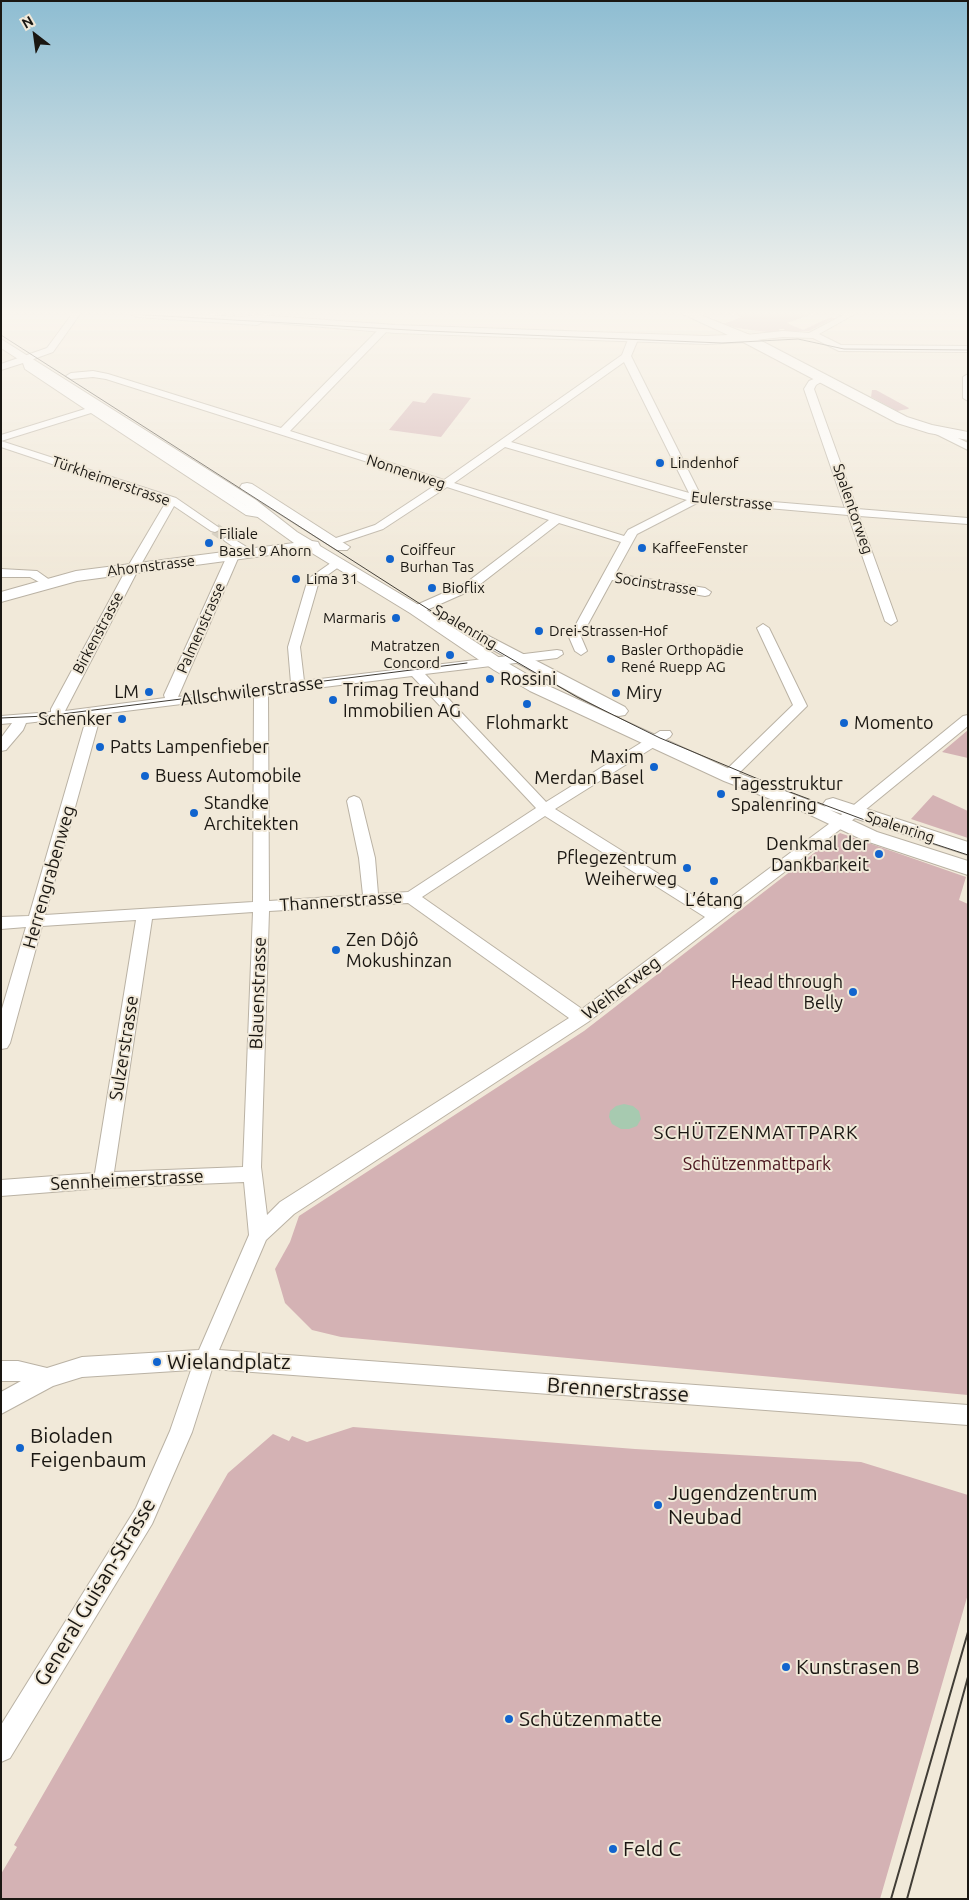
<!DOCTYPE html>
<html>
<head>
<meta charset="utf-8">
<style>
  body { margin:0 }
  #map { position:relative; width:969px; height:1900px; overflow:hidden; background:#f1e9d9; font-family:Ubuntu,sans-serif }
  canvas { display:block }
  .frame { position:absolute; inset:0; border:2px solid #1a1712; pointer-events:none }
  .north { position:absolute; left:10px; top:10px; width:50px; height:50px; -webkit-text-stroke:4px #f1e9d9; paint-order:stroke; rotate:330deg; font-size:14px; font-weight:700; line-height:20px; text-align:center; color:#1a1712 }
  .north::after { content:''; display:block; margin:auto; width:18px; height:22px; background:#1a1712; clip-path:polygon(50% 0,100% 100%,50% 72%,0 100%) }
</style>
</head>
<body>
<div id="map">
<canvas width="969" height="1900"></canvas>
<div class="frame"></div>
<div class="north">N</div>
</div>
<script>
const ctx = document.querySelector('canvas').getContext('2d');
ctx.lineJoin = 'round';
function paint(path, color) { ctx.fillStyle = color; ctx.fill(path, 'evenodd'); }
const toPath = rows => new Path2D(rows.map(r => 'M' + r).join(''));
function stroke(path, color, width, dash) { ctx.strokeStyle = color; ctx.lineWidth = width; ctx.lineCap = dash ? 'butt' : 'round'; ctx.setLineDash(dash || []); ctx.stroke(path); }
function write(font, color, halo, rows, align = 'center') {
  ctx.font = font + ' Ubuntu,sans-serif'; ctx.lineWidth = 4; ctx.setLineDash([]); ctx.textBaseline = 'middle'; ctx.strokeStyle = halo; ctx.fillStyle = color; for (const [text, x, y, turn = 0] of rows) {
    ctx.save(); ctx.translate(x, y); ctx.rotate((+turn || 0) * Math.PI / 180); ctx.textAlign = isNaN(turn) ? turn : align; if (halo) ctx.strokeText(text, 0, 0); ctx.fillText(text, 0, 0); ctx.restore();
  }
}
paint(toPath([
  [732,314,813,314,787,323,803,330,831,317,835,318,809,331,785,331,784,329,779,329,780,332,766,332,737,328,723,324,742,317],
  [872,390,876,390,909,408,908,409,897,411,871,397],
  [433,393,471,398,441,437,389,430,413,401,425,403],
  [968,730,968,758,942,752],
  [933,795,968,811,968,838,911,819],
  [840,833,966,877,959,900,968,904,968,1395,341,1337,312,1330,285,1303,275,1269,290,1242,299,1216,584,1031],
  [353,1427,635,1449,861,1462,968,1495,968,1594,880,1899,1,1899,1,1874,17,1847,14,1845,228,1473,273,1434,289,1441,292,1436,307,1442]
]), '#d4b2b4');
paint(toPath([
  [624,1104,633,1106,639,1111,641,1119,637,1126,629,1129,621,1129,612,1124,609,1117,610,1111,616,1106]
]), '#a7cab0');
stroke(toPath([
  [215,529,229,539]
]), '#d1cabb', 12, [12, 6]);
const minor = toPath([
  [72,314,80,314,53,352,31,360,33,366,253,510,268,513,270,515,264,518,246,515,91,413,1,441,176,498,221,529,215,532,211,531,174,506,139,568,65,711,165,698,164,695,227,556,233,553,239,556,178,697,291,683,288,647,308,579,335,560,343,560,345,562,343,564,319,581,300,647,304,681,557,650,562,651,563,654,557,658,425,674,546,802,660,731,670,731,672,734,670,737,555,809,715,909,849,809,963,716,968,715,968,726,859,815,588,1022,294,1214,266,1240,219,1350,968,1405,968,1425,212,1369,192,1432,152,1524,10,1758,1,1762,1,1725,136,1508,170,1431,191,1370,82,1377,53,1386,1,1414,1,1392,21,1381,1,1381,1,1361,18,1361,47,1368,82,1357,199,1350,249,1235,244,1182,103,1188,1,1196,1,1180,95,1173,136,920,42,926,10,1043,7,1048,1,1049,1,1012,26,927,1,929,1,917,29,916,87,716,26,723,23,730,6,750,1,751,1,738,12,723,1,724,1,716,51,712,51,709,127,568,166,502,1,447,1,435,85,409,25,369,23,363,1,370,1,364,47,348,72,314],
  [412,676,536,808,408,892,378,894,375,858,361,801,359,798,354,796,349,798,347,801,359,858,363,895,269,901,268,694,412,676],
  [254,695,253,902,45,915,101,714,254,695],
  [545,816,705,917,582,1009,422,897,545,816],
  [408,903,569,1018,280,1202,267,1215,261,1167,269,911,408,903],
  [253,912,243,1167,114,1172,152,919,253,912],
  [845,314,855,314,819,334,841,345,968,346,968,352,839,351,813,338,783,337,746,341,741,338,746,335,783,331,809,333,845,314],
  [385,325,388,326,388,330,290,431,444,480,622,355,629,337,634,334,639,337,631,356,701,496,845,508,804,389,809,381,823,375,828,378,816,385,814,389,857,509,968,518,968,524,859,516,897,621,891,625,885,621,848,515,699,502,637,534,615,574,705,588,711,592,709,595,705,596,612,580,581,637,587,651,581,655,575,651,569,637,621,542,559,523,474,589,420,613,412,613,410,610,412,607,466,583,549,520,447,487,383,529,338,544,330,544,328,542,330,540,375,525,437,484,106,379,93,377,71,379,66,376,71,373,93,371,108,374,281,428,382,326,385,325],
  [624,362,689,493,511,442,624,362],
  [505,447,687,500,628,530,624,536,454,483,505,447],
  [968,374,968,401,963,398,963,377,968,374],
  [938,428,968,443,968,450,934,433,934,429,938,428],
  [229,536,253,551,255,553,253,555,245,555,225,541,223,539,229,536],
  [1,569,37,571,54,583,48,587,30,577,1,577,1,569],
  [763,624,769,628,807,706,733,779,728,780,723,779,721,776,723,773,793,705,757,628,763,624]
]);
const major = toPath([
  [131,314,182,314,241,317,258,315,395,325,706,336,728,335,683,314,698,314,750,335,907,417,932,425,968,432,968,440,929,433,897,423,743,342,706,344,395,333,263,322,257,325,137,317,131,314],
  [1,339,256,500,297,532,312,541,318,542,320,546,422,607,506,662,542,683,738,773,826,807,823,804,826,800,833,798,968,842,968,855,830,810,877,832,968,861,968,875,863,840,804,812,724,781,530,691,494,670,410,613,307,550,77,581,1,602,1,592,76,571,294,543,259,518,246,506,1,348,1,339],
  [247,483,252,484,350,547,347,550,337,550,242,490,240,487,242,484,247,483],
  [479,631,625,707,628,711,625,715,619,716,613,715,473,639,471,636,473,633,479,631]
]);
stroke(minor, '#bab2a4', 2);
stroke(major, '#bab2a4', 2);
paint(minor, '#fff');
paint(major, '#fff');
stroke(toPath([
  [129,314,427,331,722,343,798,339,844,349,968,350],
  [1,335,453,625,577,697,660,738,782,789,886,828,968,855],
  [1,718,46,716,467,663]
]), '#413d36', 1);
stroke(toPath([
  [891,1899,968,1632],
  [907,1899,968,1677]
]), '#413d36', 2);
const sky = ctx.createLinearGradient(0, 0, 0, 580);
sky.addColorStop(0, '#8ebdd2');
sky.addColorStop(0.54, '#f9f5ee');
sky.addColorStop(1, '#f9f5ee00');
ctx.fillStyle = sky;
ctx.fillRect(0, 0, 969, 580);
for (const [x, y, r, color] of [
  [660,463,5,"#1164ce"],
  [209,543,5,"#1164ce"],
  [642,548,5,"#1164ce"],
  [390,559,5,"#1164ce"],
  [296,579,5,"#1164ce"],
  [432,588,5,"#1164ce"],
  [396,618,5,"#1164ce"],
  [539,631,5,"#1164ce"],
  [450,655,5,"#1164ce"],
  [611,659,5,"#1164ce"],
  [490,679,5,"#1164ce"],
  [149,692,5,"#1164ce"],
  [616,693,5,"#1164ce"],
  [333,700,5,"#1164ce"],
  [527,704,5,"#1164ce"],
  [122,719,5,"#1164ce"],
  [844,723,5,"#1164ce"],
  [100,747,5,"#1164ce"],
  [654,767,5,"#1164ce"],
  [145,776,5,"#1164ce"],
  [721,794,5,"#1164ce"],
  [194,813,5,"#1164ce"],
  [879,854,5,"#1164ce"],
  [687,868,5,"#1164ce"],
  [714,881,5,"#1164ce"],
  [336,950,5,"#1164ce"],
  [853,992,5,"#1164ce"],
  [157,1362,5,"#1164ce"],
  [20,1448,5,"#1164ce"],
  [658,1505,5,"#1164ce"],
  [786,1667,5,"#1164ce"],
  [509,1719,5,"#1164ce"],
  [613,1849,5,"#1164ce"]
]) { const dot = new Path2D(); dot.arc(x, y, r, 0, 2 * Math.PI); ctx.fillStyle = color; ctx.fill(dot); stroke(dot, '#f1e9d9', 2); }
write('15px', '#1a1712', '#f1e9d9', [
  ["Lindenhof",670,463],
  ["Filiale",219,534],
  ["Basel 9 Ahorn",219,551],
  ["KaffeeFenster",652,548],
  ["Coiffeur",400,550],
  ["Burhan Tas",400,567],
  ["Lima 31",306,579],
  ["Bioflix",442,588],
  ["Marmaris",386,618,"right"],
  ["Drei-Strassen-Hof",549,631],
  ["Matratzen",440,646,"right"],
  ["Concord",440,663,"right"],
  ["Basler Orthopädie",621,650],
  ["René Ruepp AG",621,667]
], 'left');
write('15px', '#1a1712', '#f1e9d9', [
  ["Nonnenweg",406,472,18],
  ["Türkheimerstrasse",111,481,19],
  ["Eulerstrasse",732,501,6],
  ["Spalentorweg",853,509,71],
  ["Ahornstrasse",151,566,-7],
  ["Socinstrasse",656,584,9],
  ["Spalenring",465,627,31],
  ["Palmenstrasse",201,628,-66],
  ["Birkenstrasse",98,633,-62],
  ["Spalenring",900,827,18]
]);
write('18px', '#1a1712', '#f1e9d9', [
  ["Rossini",500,679],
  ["Trimag Treuhand",343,690],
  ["Immobilien AG",343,711],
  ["LM",139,692,"right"],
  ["Miry",626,693],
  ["Schenker",112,719,"right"],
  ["Flohmarkt",527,723,"center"],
  ["Momento",854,723],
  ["Patts Lampenfieber",110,747],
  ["Maxim",644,757,"right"],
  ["Merdan Basel",644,778,"right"],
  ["Buess Automobile",155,776],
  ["Tagesstruktur",731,784],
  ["Spalenring",731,805],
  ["Standke",204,803],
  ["Architekten",204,824],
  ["Denkmal der",869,844,"right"],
  ["Dankbarkeit",869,865,"right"],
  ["Pflegezentrum",677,858,"right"],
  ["Weiherweg",677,879,"right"],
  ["L’étang",714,900,"center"],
  ["Zen Dôjô",346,940],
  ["Mokushinzan",346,961],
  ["Head through",843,982,"right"],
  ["Belly",843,1003,"right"]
], 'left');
write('18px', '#1a1712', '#f1e9d9', [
  ["Allschwilerstrasse",252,691,-7],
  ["Herrengrabenweg",49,877,-74],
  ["Thannerstrasse",341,901,-4],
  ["Weiherweg",621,988,-37],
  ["Blauenstrasse",258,993,-88],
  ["Sulzerstrasse",124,1048,-81],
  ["Sennheimerstrasse",127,1180,-3]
]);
write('18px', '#4b151f', '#f1e9d9', [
  ["Schützenmattpark",757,1164]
]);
ctx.letterSpacing = '1px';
write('19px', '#1a1712', '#f1e9d9', [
  ["SCHÜTZENMATTPARK",756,1133]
]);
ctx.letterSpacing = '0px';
write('21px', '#1a1712', '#f1e9d9', [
  ["Wielandplatz",167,1362],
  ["Bioladen",30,1436],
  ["Feigenbaum",30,1460],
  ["Jugendzentrum",668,1493],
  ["Neubad",668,1517],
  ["Kunstrasen B",796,1667],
  ["Schützenmatte",519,1719],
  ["Feld C",623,1849]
], 'left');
write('21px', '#1a1712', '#f1e9d9', [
  ["Brennerstrasse",618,1390,4],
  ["General Guisan-Strasse",95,1592,-59]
]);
</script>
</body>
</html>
